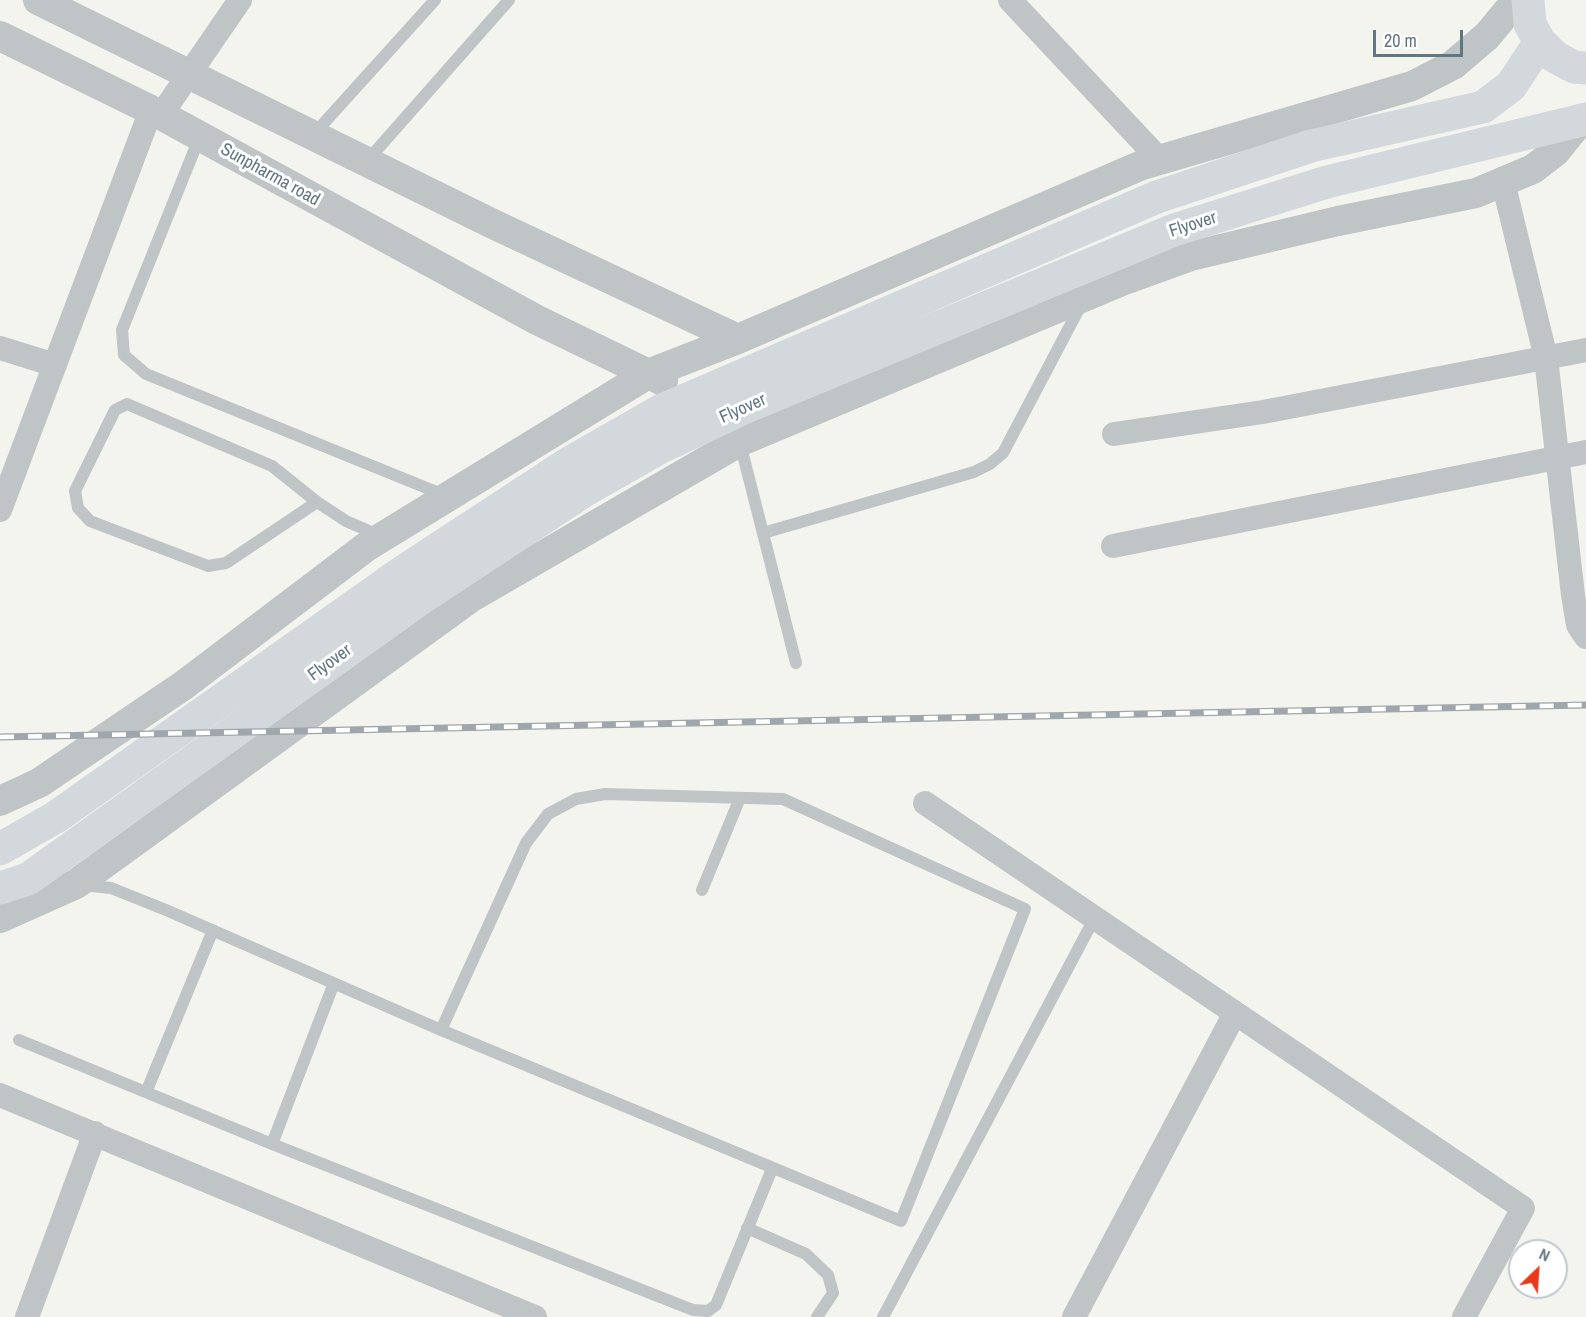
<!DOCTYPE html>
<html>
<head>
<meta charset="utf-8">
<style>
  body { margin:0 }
  #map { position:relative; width:1586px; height:1317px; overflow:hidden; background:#f4f4ef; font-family:"Archivo Narrow",sans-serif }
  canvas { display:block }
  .north { position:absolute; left:1508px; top:1239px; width:60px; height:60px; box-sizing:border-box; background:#fff; border:2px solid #c0c8cd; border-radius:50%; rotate:25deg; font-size:16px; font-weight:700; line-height:24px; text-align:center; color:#627682 }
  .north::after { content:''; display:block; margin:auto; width:21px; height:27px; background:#e83a1b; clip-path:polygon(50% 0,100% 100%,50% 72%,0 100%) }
  .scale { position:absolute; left:1373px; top:30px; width:90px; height:27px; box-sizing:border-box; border:3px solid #627682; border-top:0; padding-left:8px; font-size:18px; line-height:21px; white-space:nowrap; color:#627682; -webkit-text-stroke:4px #fff; paint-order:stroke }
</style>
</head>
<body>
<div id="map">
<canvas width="1586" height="1317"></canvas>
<div class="north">N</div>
<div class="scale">20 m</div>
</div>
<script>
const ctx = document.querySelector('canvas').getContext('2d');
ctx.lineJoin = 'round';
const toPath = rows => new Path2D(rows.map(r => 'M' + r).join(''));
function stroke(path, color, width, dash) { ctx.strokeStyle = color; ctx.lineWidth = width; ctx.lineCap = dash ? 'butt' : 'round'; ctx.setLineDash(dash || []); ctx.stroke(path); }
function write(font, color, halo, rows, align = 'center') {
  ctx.font = font + ' "Archivo Narrow",sans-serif'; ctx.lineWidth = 6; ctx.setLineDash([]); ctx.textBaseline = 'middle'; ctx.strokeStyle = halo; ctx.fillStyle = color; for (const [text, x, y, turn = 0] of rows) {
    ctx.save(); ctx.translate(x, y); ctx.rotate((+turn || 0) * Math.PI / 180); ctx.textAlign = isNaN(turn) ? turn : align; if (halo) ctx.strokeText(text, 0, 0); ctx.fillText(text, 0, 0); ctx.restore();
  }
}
stroke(toPath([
  [314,134,435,0],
  [200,136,122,330,124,355,146,374,444,495],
  [367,161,509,0],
  [740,443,796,663],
  [317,502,226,563,208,566,90,521,78,508,75,491,115,410,127,404,272,466,317,502,346,521,378,535],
  [763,533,974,472,990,464,1003,453,1081,305],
  [81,885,111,888,166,910,441,1030,901,1221,1025,909,783,799,605,794,576,799,548,814,526,843,441,1030],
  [702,890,740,798],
  [19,1040,272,1144,693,1310,708,1311,716,1305,772,1169],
  [147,1090,213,930],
  [272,1144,334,983],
  [747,1228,806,1254,828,1275,833,1293,817,1317],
  [883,1317,1095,917]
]), '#bfc4c6', 12);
stroke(toPath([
  [1010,0,1160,160],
  [161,115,240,0],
  [1503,182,1546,358,1573,595,1578,625,1586,637],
  [0,348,55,365],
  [1114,434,1263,412,1586,350],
  [0,510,151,110],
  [1113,546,1586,452],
  [925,803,1523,1208,1464,1317],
  [0,1095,535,1317],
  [27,1317,95,1133],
  [1074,1317,1235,1013]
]), '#bfc4c6', 24);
stroke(toPath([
  [38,0,493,224,738,339],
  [0,36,161,115,537,320,663,381],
  [0,801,39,783,184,685,366,547,648,374,738,339,1142,165,1412,86,1453,65,1487,36,1517,0],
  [0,918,76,884,470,598,739,442,1122,281,1191,256,1338,221,1476,193,1533,169,1555,152,1580,121]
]), '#bfc4c6', 30);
stroke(toPath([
  [1528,0,1530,24,1540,42,1555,57,1574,67,1586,68],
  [0,849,56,817,404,571,569,463,660,411,1157,197,1311,146,1483,107,1511,86,1540,42],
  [0,888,28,879,420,599,584,491,661,447,746,407,1174,230,1327,182,1586,119]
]), '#d2d8dc', 33);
const rail = toPath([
  [0,737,1586,705]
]);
stroke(rail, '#9fa7ac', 7);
stroke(rail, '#fff', 4.5, [14]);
write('18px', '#627682', '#fff', [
  ["Sunpharma road",270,175,29],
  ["Flyover",1193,225,-18],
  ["Flyover",743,409,-24],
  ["Flyover",330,663,-36]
]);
</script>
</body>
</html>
